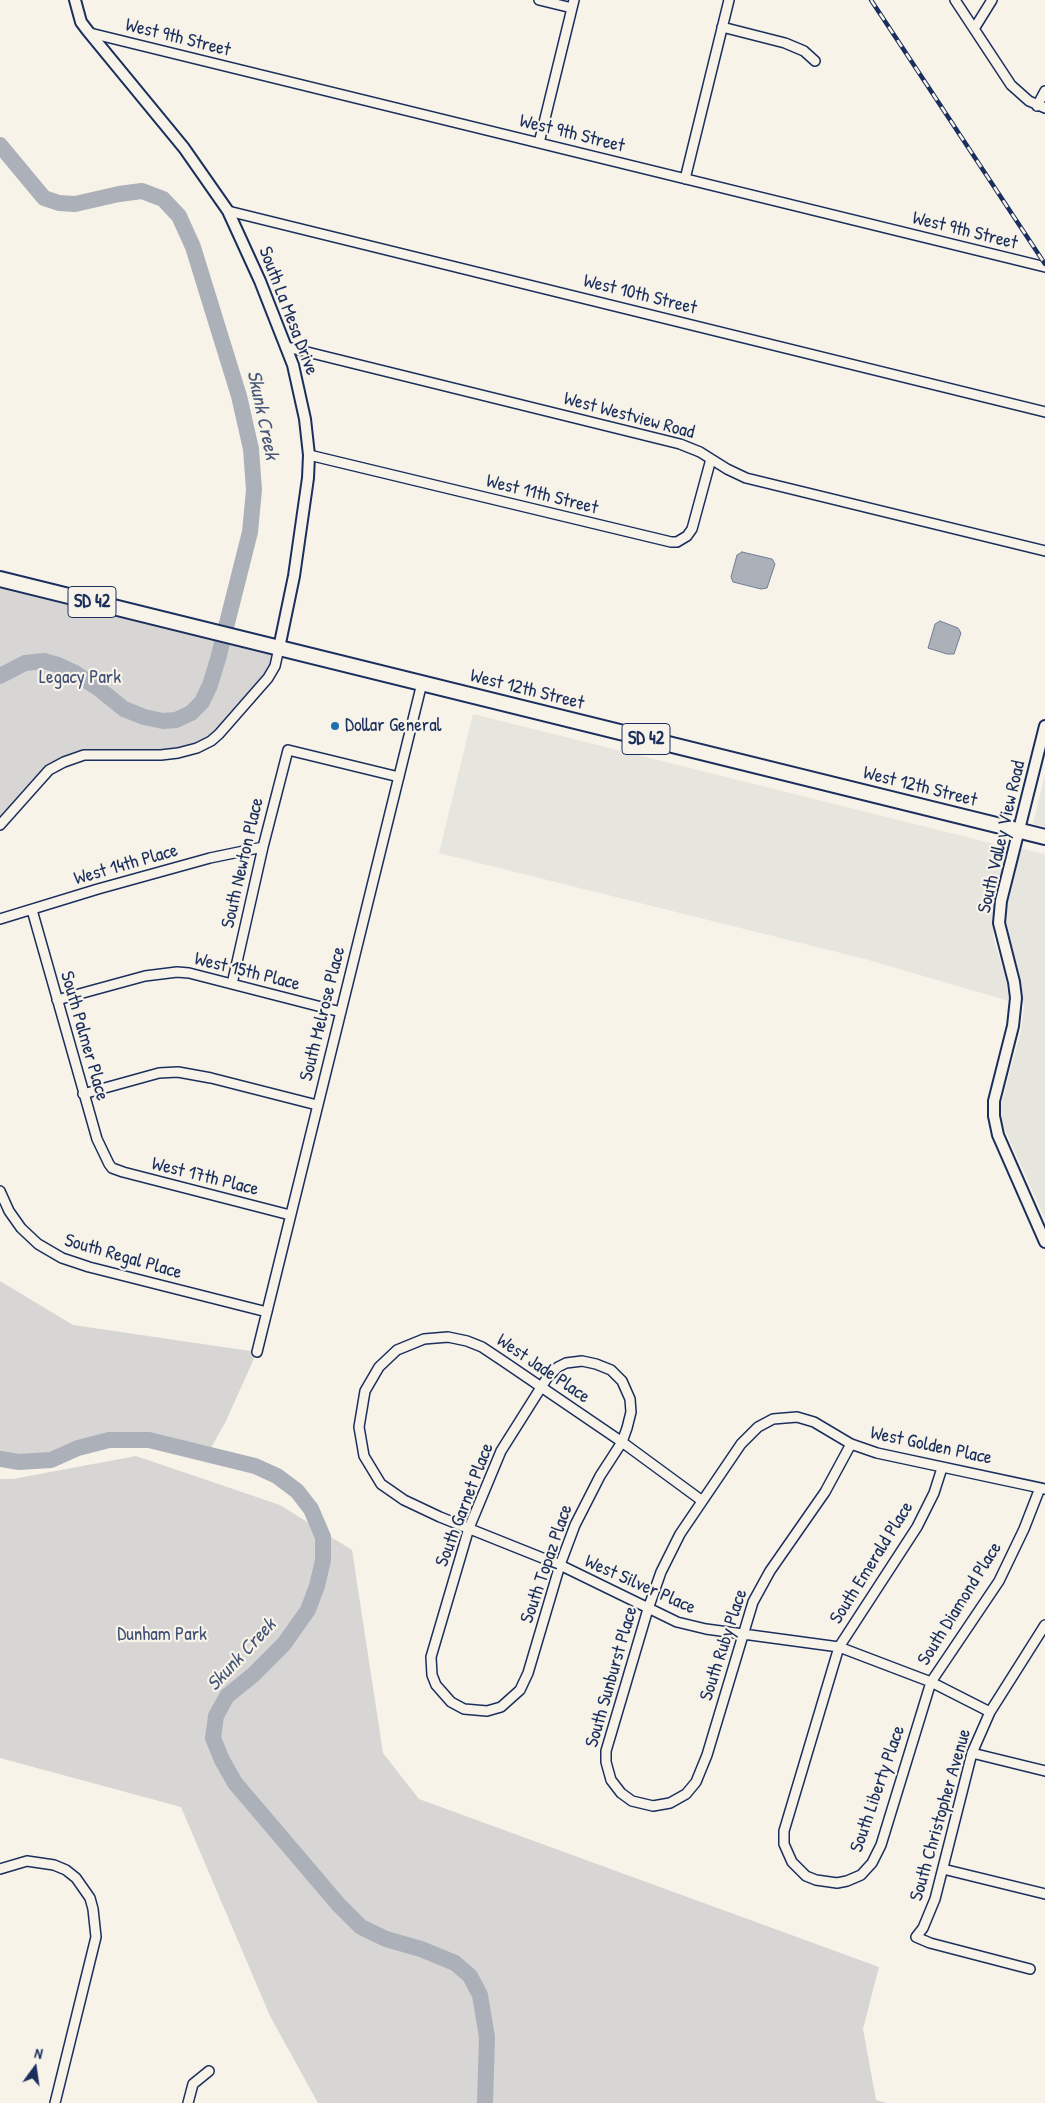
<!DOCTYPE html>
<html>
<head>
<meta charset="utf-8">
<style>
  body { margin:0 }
  #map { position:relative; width:1045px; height:2103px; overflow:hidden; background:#f7f3e8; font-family:"Patrick Hand",sans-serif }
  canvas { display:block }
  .north { position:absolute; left:10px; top:2043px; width:50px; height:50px; -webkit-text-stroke:4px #f7f3e8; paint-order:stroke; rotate:14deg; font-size:14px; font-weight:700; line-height:20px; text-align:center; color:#1b2f5e }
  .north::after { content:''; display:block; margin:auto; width:18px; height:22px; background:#1b2f5e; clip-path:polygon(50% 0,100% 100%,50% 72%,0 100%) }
</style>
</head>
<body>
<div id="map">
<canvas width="1045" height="2103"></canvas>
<div class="north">N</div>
</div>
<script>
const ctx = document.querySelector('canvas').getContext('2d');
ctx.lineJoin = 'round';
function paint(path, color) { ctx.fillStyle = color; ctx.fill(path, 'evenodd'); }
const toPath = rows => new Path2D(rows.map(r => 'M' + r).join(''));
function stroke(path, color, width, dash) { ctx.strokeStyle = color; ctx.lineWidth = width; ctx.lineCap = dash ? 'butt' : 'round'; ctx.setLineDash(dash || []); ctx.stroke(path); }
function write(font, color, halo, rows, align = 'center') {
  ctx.font = font + ' "Patrick Hand",sans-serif'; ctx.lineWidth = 4.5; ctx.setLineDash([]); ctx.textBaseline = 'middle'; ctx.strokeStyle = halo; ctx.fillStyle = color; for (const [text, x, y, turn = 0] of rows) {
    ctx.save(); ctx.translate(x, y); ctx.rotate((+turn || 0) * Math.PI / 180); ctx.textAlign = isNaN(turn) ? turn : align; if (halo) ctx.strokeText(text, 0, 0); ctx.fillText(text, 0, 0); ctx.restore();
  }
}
paint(toPath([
  [473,714,1007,847,992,918,994,941,1005,975,1009,1001,865,959,439,853],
  [1045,775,1045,827,1033,824],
  [1019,848,1045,854,1045,1219,1002,1123,1001,1105,1021,1031,1024,1006,1003,913]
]), '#e6e5de');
paint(toPath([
  [0,578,279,648,268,678,219,734,197,748,72,758,38,781,0,825],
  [0,1281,73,1325,257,1352,225,1423,208,1453,149,1440,109,1440,78,1448,51,1460,19,1462,0,1459],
  [136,1456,280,1505,352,1550,383,1753,419,1799,879,1967,863,2029,876,2100,887,2103,318,2103,270,2016,181,1807,0,1758,0,1479,13,1479]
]), '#d7d6d4');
const water = toPath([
  [742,552,772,559,775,564,767,588,761,589,733,582,731,577,737,555,742,552],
  [940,621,958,628,961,633,954,654,947,654,928,648,935,624,940,621]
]);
paint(water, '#acb0b9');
stroke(water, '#727c95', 1);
stroke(toPath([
  [0,145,44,198,59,203,75,204,119,194,142,191,163,199,179,216,193,247,239,396,251,449,254,490,250,532,218,659,210,685,202,702,191,713,176,720,163,721,144,717,124,709,98,688,75,673,58,665,44,661,25,663,0,676],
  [0,1459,19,1462,51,1460,78,1448,109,1440,149,1440,255,1466,277,1476,297,1491,311,1509,323,1537,323,1560,317,1586,308,1610,284,1644,253,1675,227,1696,216,1716,213,1738,222,1760,235,1783,338,1904,361,1927,386,1939,421,1949,455,1963,470,1976,480,1995,487,2037,485,2103]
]), '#acb0b9', 16);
const minor = toPath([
  [539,0,572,8],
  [955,0,1011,85,1029,101,1045,108],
  [722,27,785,43,804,51,815,61],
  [974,29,992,0],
  [90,33,1045,267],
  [1037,106,1045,91],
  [539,143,574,0],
  [685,179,729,0],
  [228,211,1045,412],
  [287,347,680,444,700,452,727,469,746,478,1045,551],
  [309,455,671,542,677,542,687,536,692,529,711,459],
  [0,825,49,770,64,762,84,755,161,755,178,753,197,748,211,741,219,734,268,678,275,666,279,648],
  [32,910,97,1139,109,1164,112,1168,123,1172,290,1215],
  [0,919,98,889,210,858,263,847],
  [232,984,263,847,288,750,399,777],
  [57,1000,145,976,177,972,189,973,341,1012],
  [83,1094,159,1073,178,1072,211,1078,317,1105],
  [0,1191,9,1211,21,1228,38,1244,62,1258,89,1267,267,1312],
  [257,1352,422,683],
  [582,1361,596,1364,611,1370,622,1381,630,1399,631,1412,627,1428,622,1442,600,1476,575,1525,560,1565,528,1673,520,1690,501,1707,487,1711,464,1709,451,1702,436,1685,432,1675,431,1657,469,1528,501,1451,547,1378,558,1367,566,1363,582,1361],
  [851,1444,825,1492,770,1571,753,1602,707,1755,696,1782,686,1794,670,1803,653,1806,632,1801,621,1793,611,1780,606,1762,606,1751,648,1609,661,1572,680,1534,741,1444,758,1427,773,1419,797,1417,814,1422,851,1444,877,1453,1045,1489],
  [942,1468,934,1493,917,1527,839,1647,784,1831,784,1844,792,1862,806,1876,816,1880,837,1883,847,1881,861,1875,872,1863,881,1845,931,1682,999,1581,1024,1529,1040,1488],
  [701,1500,622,1442,503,1361,482,1347,467,1341,448,1337,424,1339,397,1350,379,1367,365,1391,359,1427,364,1456,381,1484,404,1500,440,1517,560,1565,677,1622,706,1629,839,1647,931,1682,990,1712],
  [972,1753,1045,1771],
  [0,1869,27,1861,54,1865,66,1870,76,1878,90,1898,93,1909,96,1937,55,2103],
  [943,1869,1045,1894],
  [1030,1969,930,1943,916,1937,923,1928,935,1899,972,1753,990,1712,1045,1625],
  [188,2103,193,2084,209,2071]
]);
const tertiary = toPath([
  [75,0,81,22,87,30,184,148,228,211,260,281,293,365,305,419,309,455,308,478,294,576,279,648],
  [1045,726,1001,901,999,923,1014,982,1016,998,1013,1026,994,1101,994,1116,998,1135,1045,1242]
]);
const primary = toPath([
  [0,579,1045,837]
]);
stroke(minor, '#1b2f5e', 12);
stroke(tertiary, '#1b2f5e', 14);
stroke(primary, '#1b2f5e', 18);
stroke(minor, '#f7f3e8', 9);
stroke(tertiary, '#f7f3e8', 10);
stroke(primary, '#f7f3e8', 14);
const rail = toPath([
  [871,0,1045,264]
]);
stroke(rail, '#1b2f5e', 4.5);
stroke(rail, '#f7f3e8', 2.5, [8]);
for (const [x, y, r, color] of [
  [335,726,5,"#1f6fb2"]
]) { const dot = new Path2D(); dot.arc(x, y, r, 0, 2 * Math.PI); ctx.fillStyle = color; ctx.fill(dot); stroke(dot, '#f7f3e8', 2); }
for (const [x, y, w] of [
  [92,602,48],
  [646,739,48]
]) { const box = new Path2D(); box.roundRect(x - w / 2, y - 15.5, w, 31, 4); ctx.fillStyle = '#f7f3e8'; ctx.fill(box); stroke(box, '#1b2f5e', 1); }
write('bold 18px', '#1b2f5e', null, [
  ["SD 42",92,602],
  ["SD 42",646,739]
]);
write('19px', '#1b2f5e', '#f7f3e8', [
  ["West 9th Street",178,38,14],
  ["West 9th Street",572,134,14],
  ["West 9th Street",965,231,14],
  ["West 10th Street",640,295,14],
  ["South La Mesa Drive",288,311,69],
  ["West Westview Road",629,416,15],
  ["West 11th Street",542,495,14],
  ["West 12th Street",527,690,14],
  ["West 12th Street",920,787,14],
  ["South Valley View Road",1002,837,-77],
  ["South Newton Place",243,863,-77],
  ["West 14th Place",126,865,-16],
  ["West 15th Place",247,972,14],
  ["South Melrose Place",323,1014,-76],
  ["South Palmer Place",84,1036,74],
  ["West 17th Place",205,1177,14],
  ["South Regal Place",123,1257,16],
  ["West Jade Place",543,1369,34],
  ["West Golden Place",931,1446,12],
  ["South Garnet Place",465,1505,-69],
  ["South Emerald Place",872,1563,-58],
  ["South Topaz Place",547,1564,-71],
  ["West Silver Place",640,1585,24],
  ["South Diamond Place",960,1604,-58],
  ["South Ruby Place",724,1645,-72],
  ["South Sunburst Place",612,1677,-74],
  ["South Liberty Place",878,1789,-71],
  ["South Christopher Avenue",941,1815,-74]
]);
write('19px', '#415076', '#f7f3e8', [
  ["Legacy Park",80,678],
  ["Dunham Park",162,1635]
]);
write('19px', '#1b2f5e', '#f7f3e8', [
  ["Dollar General",345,726]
], 'left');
write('italic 20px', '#465679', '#f7f3e8', [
  ["Skunk Creek",262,415,78],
  ["Skunk Creek",242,1655,-47]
]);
</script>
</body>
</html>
